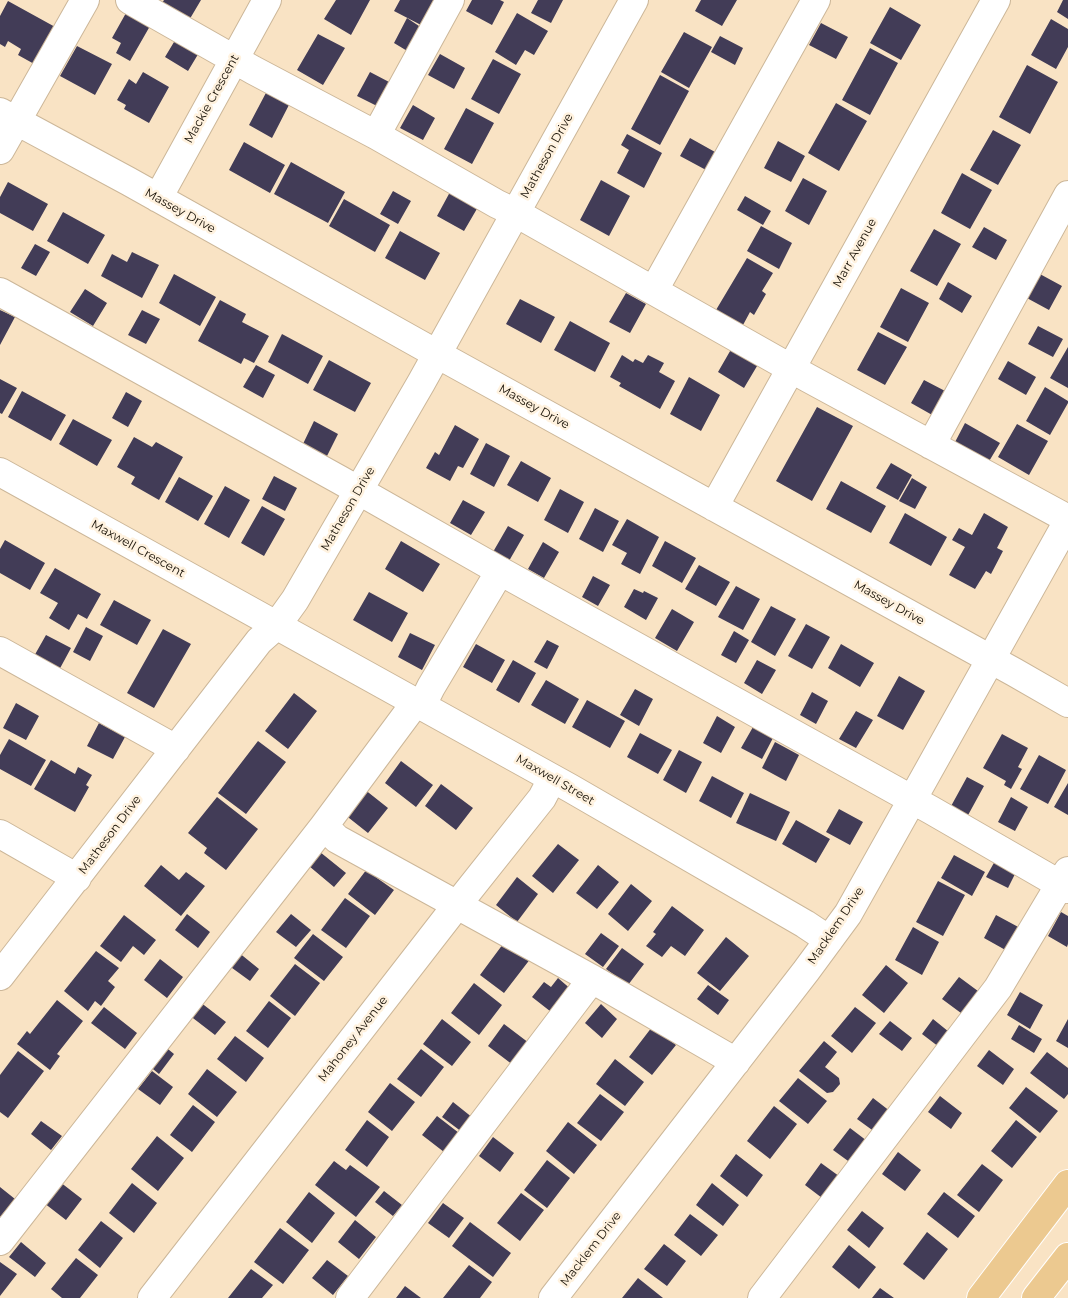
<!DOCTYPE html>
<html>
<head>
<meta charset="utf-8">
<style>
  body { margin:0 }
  canvas { display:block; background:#f9e3c4 }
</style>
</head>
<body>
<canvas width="1068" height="1298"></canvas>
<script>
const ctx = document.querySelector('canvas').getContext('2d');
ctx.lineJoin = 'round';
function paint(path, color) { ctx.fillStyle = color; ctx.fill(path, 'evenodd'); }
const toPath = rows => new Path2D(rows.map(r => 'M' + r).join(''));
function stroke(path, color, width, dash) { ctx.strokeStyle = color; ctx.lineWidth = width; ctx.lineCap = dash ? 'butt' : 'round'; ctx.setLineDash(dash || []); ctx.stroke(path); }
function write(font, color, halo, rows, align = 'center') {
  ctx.font = font + ' Montserrat,sans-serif'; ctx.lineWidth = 5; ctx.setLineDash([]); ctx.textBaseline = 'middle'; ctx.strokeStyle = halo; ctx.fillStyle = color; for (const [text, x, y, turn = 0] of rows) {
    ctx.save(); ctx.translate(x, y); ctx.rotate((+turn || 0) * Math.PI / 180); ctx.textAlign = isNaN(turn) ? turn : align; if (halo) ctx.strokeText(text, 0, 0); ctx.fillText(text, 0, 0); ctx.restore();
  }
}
paint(toPath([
  [164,0,201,0,188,22,160,6],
  [336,0,370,0,351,35,324,19],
  [400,0,435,0,421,25,394,11],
  [472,0,500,0,504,2,492,25,466,11],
  [538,0,563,0,551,23,531,13],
  [701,0,737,0,722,26,695,11],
  [1063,0,1068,0,1068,19,1057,12],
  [8,1,57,28,36,65,18,55,21,49,8,41,5,47,0,44,0,16],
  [890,7,921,25,901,60,870,43],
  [126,13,150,26,130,61,116,53,121,43,112,38],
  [517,13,548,31,534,55,525,50,516,65,495,52],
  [407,18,422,28,409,52,394,43],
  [1051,19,1068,29,1068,47,1056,69,1031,55],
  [821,23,848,37,836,59,809,45],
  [684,32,712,47,689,88,661,72],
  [318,34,345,48,323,85,297,70],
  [720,36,743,48,735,65,711,52],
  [177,37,200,51,188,71,165,57],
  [77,46,112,64,95,95,60,76],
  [870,48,898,63,870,115,842,100],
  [440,54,465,68,454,89,428,75],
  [493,59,521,74,499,114,471,99],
  [1027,65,1058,82,1030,134,999,117],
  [143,72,169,87,149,123,124,109,126,105,117,100,129,79,136,84],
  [370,72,391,83,379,107,357,96],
  [660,75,689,91,660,145,631,129],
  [268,89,291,101,272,138,249,125],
  [836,103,867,121,839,171,808,153],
  [413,105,435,118,423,140,400,128],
  [466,108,494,123,472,164,444,149],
  [993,130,1021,145,998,185,970,170],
  [627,134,662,153,644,188,617,173,629,150,621,145],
  [690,138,715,152,706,170,680,156],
  [778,141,805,156,791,182,764,168],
  [244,142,285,165,270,193,229,170],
  [291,162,345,192,328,223,274,194],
  [962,173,992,190,970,229,941,213],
  [803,178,827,191,809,225,785,211],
  [601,180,630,196,609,236,580,220],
  [8,182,48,204,33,231,0,213,0,197],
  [393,191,411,201,398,224,380,214],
  [450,192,478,207,464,231,437,216],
  [745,196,771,211,763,225,737,210],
  [344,199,390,225,375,252,329,226],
  [63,212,105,235,88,264,47,241],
  [761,226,792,243,779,269,747,251],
  [984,227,1007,240,996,260,972,247],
  [934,229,961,244,937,286,910,271],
  [400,231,440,253,425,280,385,258],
  [35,244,50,252,36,276,21,268],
  [132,252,159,265,142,298,101,276,112,254,127,262],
  [747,258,773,273,762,291,766,294,754,315,750,312,743,325,716,310],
  [1038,273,1062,286,1049,310,1025,297],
  [174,274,216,297,200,326,159,303],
  [948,282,972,296,962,313,939,299],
  [901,288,929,303,908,342,880,327],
  [85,289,107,303,93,326,70,312],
  [626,293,646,304,630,333,609,322],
  [520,299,555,317,541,343,506,324],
  [220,300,246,314,242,322,269,336,254,363,244,358,241,364,198,341],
  [0,310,15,317,0,345],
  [142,310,160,319,146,344,128,335],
  [570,321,610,343,595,372,554,350],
  [1038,326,1063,339,1053,357,1028,344],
  [878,332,907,347,885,385,857,370],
  [282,334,323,356,308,384,268,362],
  [733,346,760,361,744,388,718,372],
  [1068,347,1068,388,1050,378],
  [622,355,633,362,635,359,643,363,648,355,664,363,659,372,675,381,660,409,619,386,621,383,610,377],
  [329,360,371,383,355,412,313,390],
  [1008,361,1036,377,1026,395,998,379],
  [256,365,275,375,263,398,243,387],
  [689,377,720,395,701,431,670,414],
  [0,379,17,388,2,414,0,413],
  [924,380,947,392,934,416,911,403],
  [1045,387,1068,401,1068,403,1050,435,1026,421],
  [22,391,66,415,51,441,8,417],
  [126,392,142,401,128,427,112,418],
  [817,407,853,426,812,501,776,481],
  [73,419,112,440,97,466,59,444],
  [314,421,338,434,326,458,302,446],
  [965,423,1000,443,988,463,954,444],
  [1017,424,1048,441,1029,475,998,457],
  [455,425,479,439,463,468,458,466,450,481,426,468,435,452,439,455],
  [134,437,152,447,156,442,183,457,159,500,131,484,135,477,117,467],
  [486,443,510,456,494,487,470,474],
  [521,461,551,478,538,502,507,485],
  [891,463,912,475,898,500,876,488],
  [274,476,297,488,285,511,262,499],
  [179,477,213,496,198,521,165,502],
  [912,478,927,487,915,509,899,501],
  [841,481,886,506,871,533,826,509],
  [225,486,250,500,229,538,204,524],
  [560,489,584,502,568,533,544,520],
  [463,500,485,512,471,535,450,523],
  [262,506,285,519,264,556,241,543],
  [595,508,619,521,603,552,579,539],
  [905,513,947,537,931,566,889,543],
  [984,513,1008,527,997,548,1003,551,991,574,986,571,975,589,949,575,965,547,952,540,959,528,972,535],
  [627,519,659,537,640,574,621,564,627,553,612,545],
  [508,526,524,535,509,561,493,552],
  [5,540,45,563,30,590,0,573,0,549],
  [401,541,440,564,423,592,385,569],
  [665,541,696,558,682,583,652,566],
  [543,542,559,552,544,578,528,569],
  [699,565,730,582,716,606,685,589],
  [55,568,101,594,87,619,78,614,69,630,49,618,58,603,40,593],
  [593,576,610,585,598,606,582,597],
  [736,586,760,599,743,630,718,617],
  [634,589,643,593,644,591,658,598,646,620,624,607],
  [369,592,408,613,392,642,353,620],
  [114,600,151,620,137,645,100,625],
  [771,606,796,619,775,656,751,642],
  [672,609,694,622,677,651,655,638],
  [806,624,830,637,812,669,788,656],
  [86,627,103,636,90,661,73,652],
  [163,629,191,644,154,708,127,693],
  [734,631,749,640,736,663,721,655],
  [410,633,435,645,422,670,398,657],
  [46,635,71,648,58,672,33,658],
  [547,640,559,646,547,669,534,662],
  [476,644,505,660,492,683,463,667],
  [841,644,874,663,860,687,828,668],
  [513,660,536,673,519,703,496,690],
  [757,660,776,670,762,694,744,683],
  [899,676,925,691,903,730,877,716],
  [546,680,579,699,565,724,531,705],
  [635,689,653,699,639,726,620,715],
  [812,692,828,701,816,724,800,715],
  [294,693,317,711,288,749,265,731],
  [587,700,625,721,610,748,572,727],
  [16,703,39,716,26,740,3,728],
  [856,711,873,720,856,748,839,739],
  [717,716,735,727,721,753,703,743],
  [99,723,125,737,113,759,87,746],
  [753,727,773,738,762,759,741,748],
  [640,733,672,750,658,774,627,757],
  [1002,734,1028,748,1018,767,1022,769,1011,789,1004,785,1006,781,983,768],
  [9,739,46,760,31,786,0,769,0,755],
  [258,741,286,762,246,814,218,793],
  [775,742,799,755,786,781,762,768],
  [679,750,702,762,686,793,663,780],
  [1039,755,1066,770,1048,804,1020,789],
  [51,760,75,774,78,767,92,775,86,785,89,787,75,812,34,789],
  [401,761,433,785,416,807,385,783],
  [712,776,744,793,731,818,699,801],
  [967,777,984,786,967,817,950,808],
  [1068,783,1068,815,1054,807],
  [441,784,473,808,456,830,425,806],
  [364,789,388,808,368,833,344,814],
  [750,793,790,812,776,841,736,823],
  [217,797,258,829,226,870,204,853,207,848,188,833],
  [1011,797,1028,807,1015,831,998,822],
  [839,809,863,822,850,845,826,832],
  [796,820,830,839,816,863,782,844],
  [558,844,579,860,553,893,532,876],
  [320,852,346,873,334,887,309,866],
  [954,855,985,872,972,896,941,878],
  [995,861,1016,872,1008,888,986,877],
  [161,865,179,880,186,872,205,886,181,916,144,886],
  [370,865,380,873,377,878,394,890,375,915,348,894],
  [598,865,619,882,597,909,576,893],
  [517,877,538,894,517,922,496,905],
  [938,881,965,895,943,936,916,922],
  [631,884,652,901,628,931,608,914],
  [345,898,370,916,346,948,321,930],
  [672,906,704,930,685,956,671,946,662,957,646,946,656,934,653,932],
  [1061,912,1068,916,1068,944,1067,947,1048,936],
  [187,914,210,932,198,948,175,930],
  [291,914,311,930,296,947,276,932],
  [124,915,156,940,144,955,133,946,121,962,100,946],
  [996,915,1022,929,1009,952,984,938],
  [913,927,939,942,922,975,895,960],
  [601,933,619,946,603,967,585,954],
  [313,934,343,957,324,981,294,958],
  [726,937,749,956,720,991,697,973],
  [503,944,531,958,504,993,480,975],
  [622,948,644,964,628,985,606,969],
  [96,951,119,968,108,981,115,987,101,1006,95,1001,88,1011,64,991],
  [238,952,259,969,250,981,228,965],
  [160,959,183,977,167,998,144,980],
  [295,964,320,983,295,1016,270,996],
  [886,965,908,983,884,1013,862,995],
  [959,977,982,994,965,1016,942,999],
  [558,978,573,991,555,1015,532,997,544,982,551,987],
  [474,983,502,1005,479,1035,451,1013],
  [708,985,729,1000,718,1015,697,999],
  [1020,992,1043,1005,1030,1029,1007,1015],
  [57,1000,83,1021,57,1054,60,1056,50,1070,17,1044,27,1031,30,1034],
  [269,1001,291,1018,268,1048,246,1031],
  [200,1002,226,1022,215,1035,189,1015],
  [601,1004,617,1019,602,1038,585,1023],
  [104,1007,137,1033,125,1049,91,1023],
  [855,1007,876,1023,852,1053,831,1036],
  [442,1019,471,1042,452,1066,423,1044],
  [933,1019,954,1036,943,1050,922,1034],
  [1068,1019,1068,1048,1056,1041],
  [890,1021,912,1038,902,1051,879,1034],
  [504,1024,529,1043,513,1065,488,1046],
  [1019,1025,1042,1039,1034,1053,1011,1039],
  [652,1027,676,1045,652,1075,629,1057],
  [235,1036,264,1058,246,1082,217,1059],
  [824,1041,837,1052,825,1067,839,1078,840,1084,833,1092,827,1093,799,1071],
  [163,1045,174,1054,159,1074,148,1065],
  [421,1049,444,1067,421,1097,397,1079],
  [989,1050,1014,1069,1003,1085,977,1066],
  [18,1051,44,1071,8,1118,0,1112,0,1075],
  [1047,1052,1068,1068,1068,1094,1064,1099,1030,1073],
  [615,1059,644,1082,625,1106,596,1084],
  [207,1069,237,1092,217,1117,188,1094],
  [152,1071,173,1087,160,1105,138,1089],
  [798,1078,827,1101,808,1124,779,1101],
  [390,1083,415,1102,392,1131,368,1112],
  [1026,1087,1058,1111,1040,1133,1009,1108],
  [600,1094,624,1112,601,1141,577,1123],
  [940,1096,962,1113,951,1129,928,1112],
  [873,1098,895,1115,879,1135,857,1119],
  [453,1102,473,1118,462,1132,442,1117],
  [193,1105,215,1122,192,1152,170,1135],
  [774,1106,797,1124,770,1159,747,1141],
  [437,1116,459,1133,444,1152,422,1135],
  [367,1120,389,1137,367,1167,345,1150],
  [1016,1120,1037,1137,1012,1168,991,1151],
  [41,1121,62,1136,51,1150,31,1134],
  [568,1122,597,1145,574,1174,546,1151],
  [850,1128,871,1144,855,1166,833,1150],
  [157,1136,184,1158,158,1191,131,1169],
  [493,1137,514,1153,500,1172,479,1156],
  [898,1152,921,1170,905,1191,882,1174],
  [736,1154,763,1175,747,1197,720,1176],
  [547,1160,570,1178,547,1208,524,1190],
  [334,1161,346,1170,350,1165,380,1187,356,1217,315,1185],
  [821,1163,843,1179,826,1201,805,1185],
  [982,1164,1003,1180,979,1212,957,1195],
  [60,1182,82,1199,66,1220,44,1203],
  [132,1183,157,1203,134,1233,109,1213],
  [712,1183,739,1205,723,1226,696,1205],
  [0,1187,15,1199,0,1217],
  [384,1191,402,1205,393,1216,375,1202],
  [309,1192,335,1213,312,1243,286,1222],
  [944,1192,975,1216,958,1238,927,1214],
  [521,1193,544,1210,520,1241,497,1223],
  [443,1203,464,1218,449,1238,428,1223],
  [862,1211,884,1228,869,1248,847,1230],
  [690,1214,718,1235,701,1256,674,1235],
  [355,1220,376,1237,359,1259,338,1242],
  [101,1221,123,1238,100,1268,78,1250],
  [470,1222,511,1253,493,1277,452,1246],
  [280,1228,309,1250,283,1284,254,1262],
  [927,1232,948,1249,924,1280,903,1264],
  [21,1242,46,1263,35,1277,9,1257],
  [664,1244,686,1261,667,1286,644,1269],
  [849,1245,876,1267,859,1289,832,1267],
  [76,1258,98,1275,80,1298,62,1298,51,1289],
  [327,1260,348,1276,333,1295,312,1278],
  [0,1262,17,1274,0,1296],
  [469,1265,492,1282,480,1298,443,1298],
  [251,1269,273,1285,262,1298,228,1298],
  [638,1278,663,1298,622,1298],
  [405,1286,421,1298,396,1298],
  [880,1288,894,1298,872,1298]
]), '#423c57');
const minor = toPath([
  [130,0,253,70,376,135,497,204,516,213,808,378,1068,519],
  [0,112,128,181,437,354,1014,672,1068,703],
  [376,135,450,0],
  [0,150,85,0],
  [158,198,267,0],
  [654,290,816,0],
  [0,292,340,480,500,571,931,810,1068,889],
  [931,445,1068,195],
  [0,472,570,788,805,924,829,940],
  [714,507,996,0],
  [0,651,176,749],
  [416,702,324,826,337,839,592,979,736,1062],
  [422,705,431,687,500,571],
  [0,834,77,878],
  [0,976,259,641,277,625,295,600,421,383,634,0],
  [0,1241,324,826],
  [152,1298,457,905,542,798,552,779],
  [350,1298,592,979],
  [553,1298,806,971,848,914,912,800,1068,521],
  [762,1298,998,988,1068,871]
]);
const major = toPath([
  [981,1298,1068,1184],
  [1036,1298,1068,1257]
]);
stroke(minor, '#ccb799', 30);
stroke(major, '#fff', 30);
stroke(minor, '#fff', 28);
stroke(major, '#ecc990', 28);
write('12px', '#181106', '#fff2df', [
  ["Mackie Crescent",212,99,-61],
  ["Matheson Drive",547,156,-61],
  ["Massey Drive",180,211,29],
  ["Marr Avenue",855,253,-61],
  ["Massey Drive",534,407,29],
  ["Matheson Drive",348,509,-60],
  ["Maxwell Crescent",138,549,29],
  ["Massey Drive",889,603,29],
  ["Maxwell Street",555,780,30],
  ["Matheson Drive",110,835,-53],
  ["Macklem Drive",836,926,-56],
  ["Mahoney Avenue",353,1039,-52],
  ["Macklem Drive",591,1249,-52]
]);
</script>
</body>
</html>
